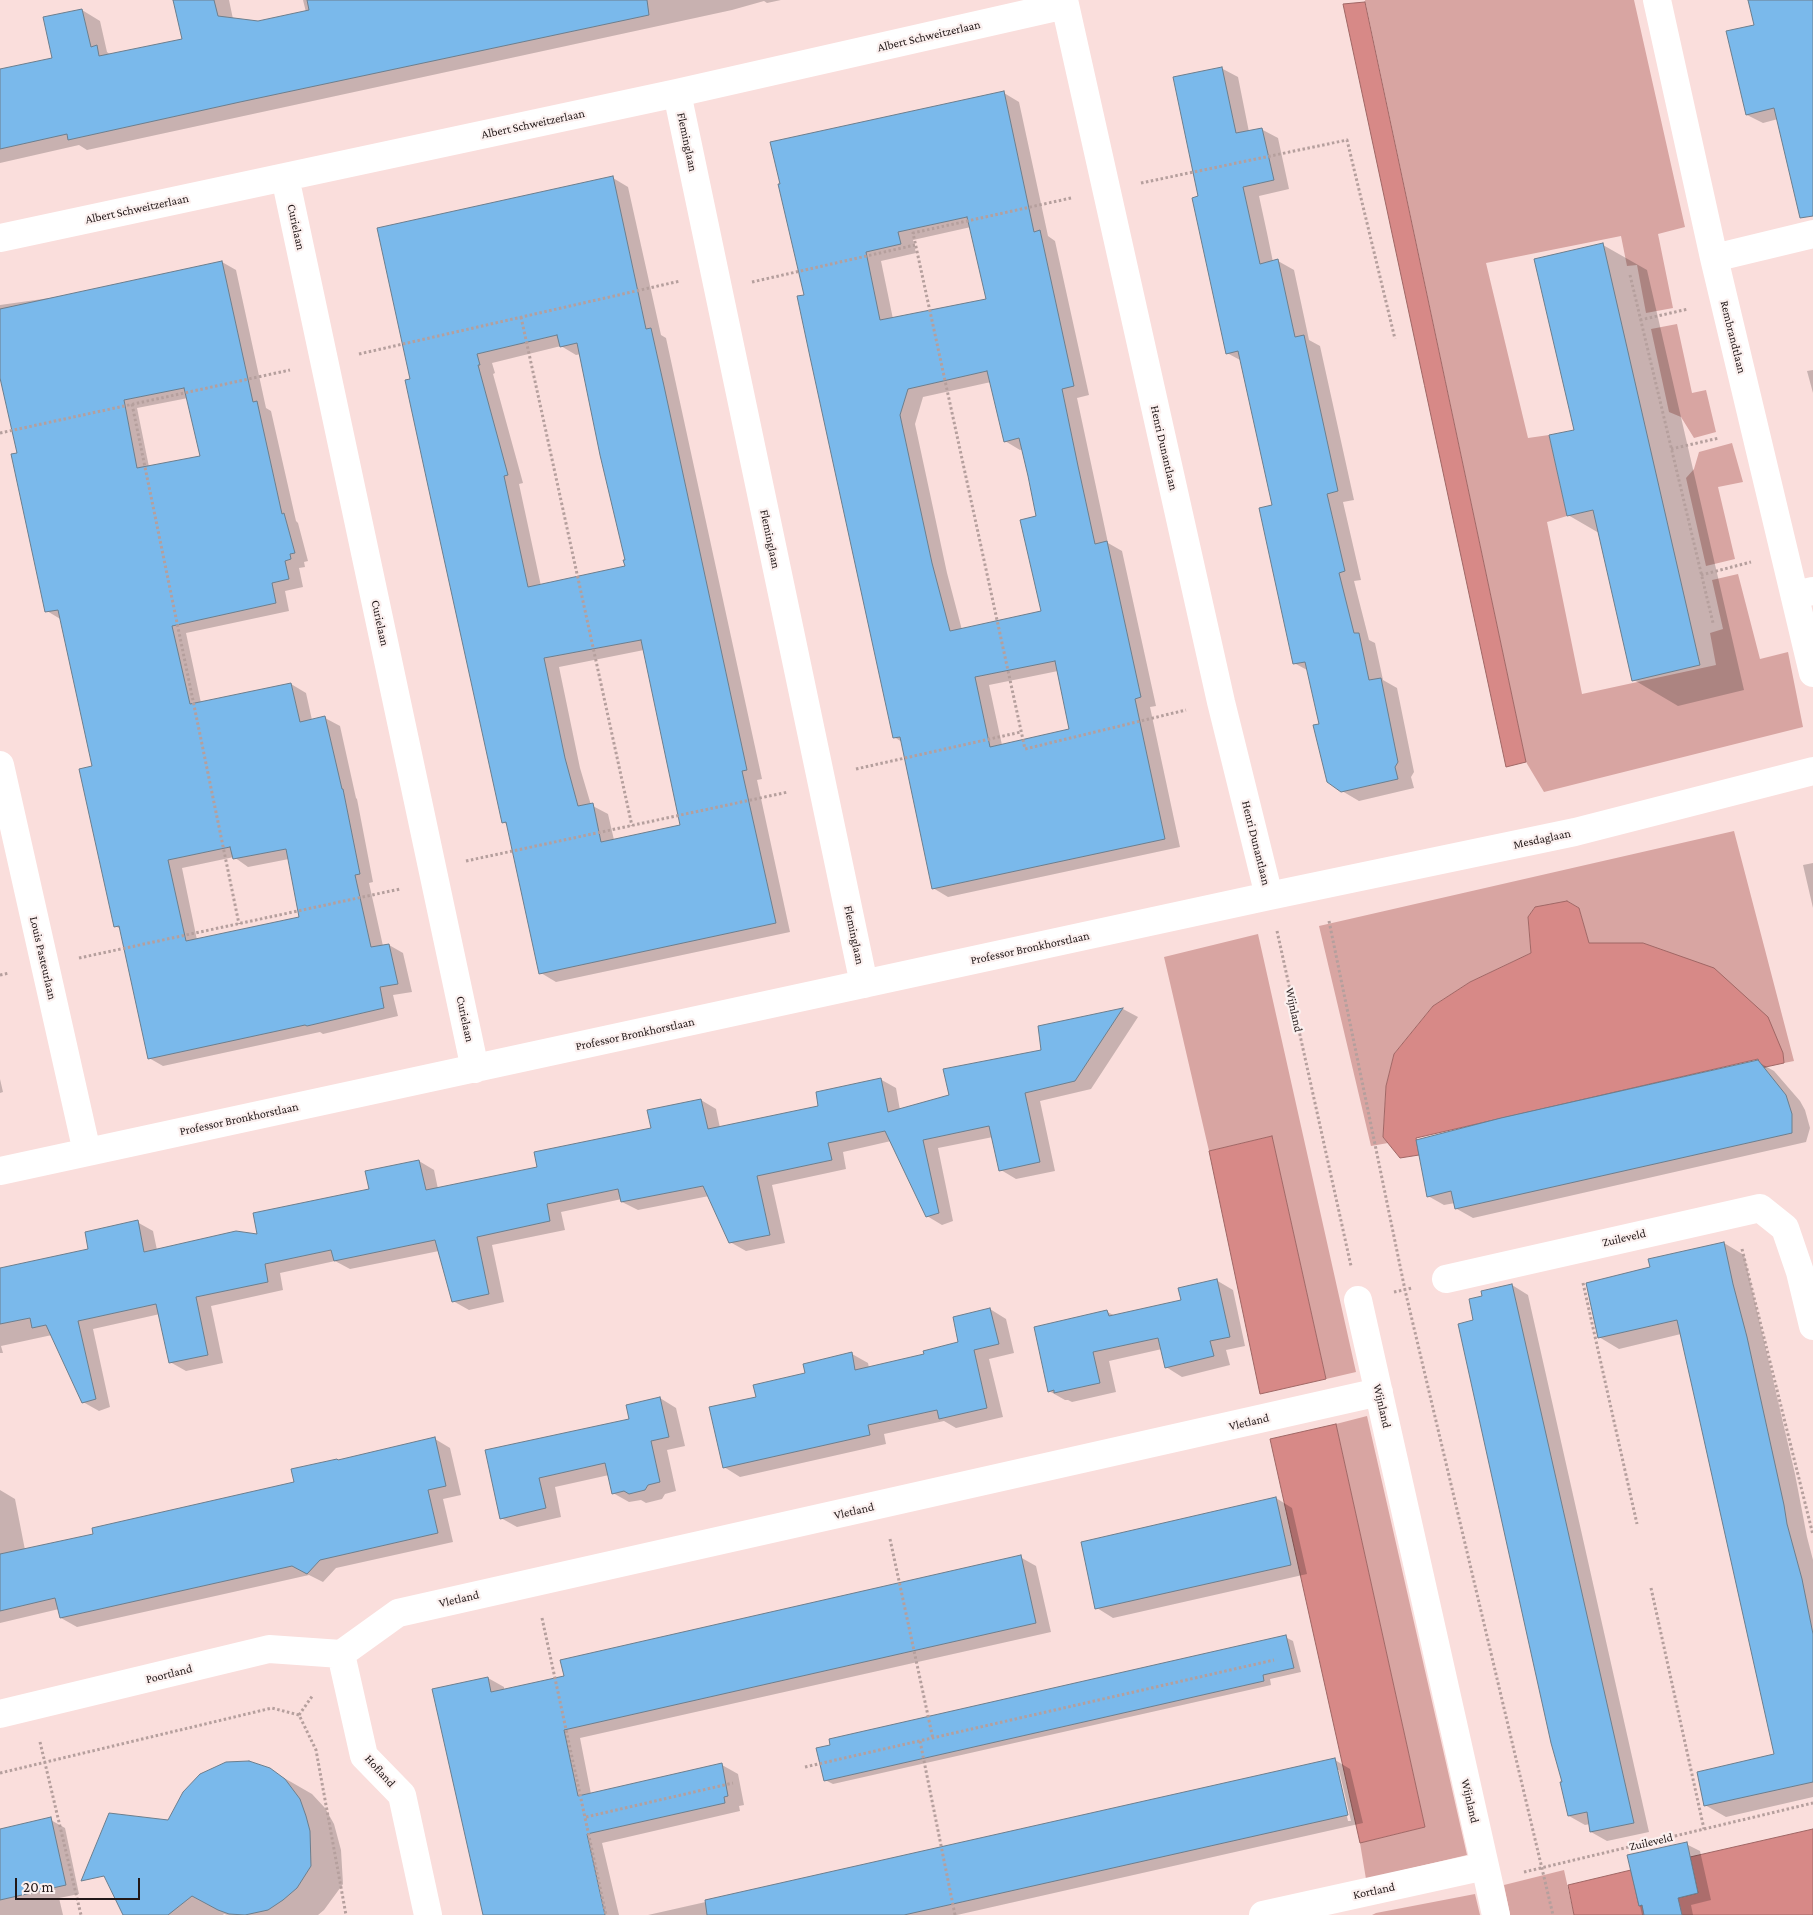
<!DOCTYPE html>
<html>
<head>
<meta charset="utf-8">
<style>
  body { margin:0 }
  #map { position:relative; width:1813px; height:1915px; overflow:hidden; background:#fadedc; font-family:"Crimson Pro",serif }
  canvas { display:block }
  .scale { position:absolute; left:15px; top:1878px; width:125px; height:22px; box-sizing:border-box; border:2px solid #211717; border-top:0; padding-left:6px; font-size:15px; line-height:18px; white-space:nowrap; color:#211717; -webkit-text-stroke:4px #fbf0ef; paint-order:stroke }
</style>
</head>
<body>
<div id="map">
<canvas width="1813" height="1915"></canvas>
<div class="scale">20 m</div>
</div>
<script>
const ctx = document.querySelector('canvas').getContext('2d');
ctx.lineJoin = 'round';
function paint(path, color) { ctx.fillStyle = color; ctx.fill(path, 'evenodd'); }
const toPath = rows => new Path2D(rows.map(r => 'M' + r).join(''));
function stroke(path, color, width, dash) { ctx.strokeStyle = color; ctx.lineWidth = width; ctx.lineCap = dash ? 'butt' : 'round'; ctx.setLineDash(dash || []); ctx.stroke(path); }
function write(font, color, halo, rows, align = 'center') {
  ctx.font = font + ' "Crimson Pro",serif'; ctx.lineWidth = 4.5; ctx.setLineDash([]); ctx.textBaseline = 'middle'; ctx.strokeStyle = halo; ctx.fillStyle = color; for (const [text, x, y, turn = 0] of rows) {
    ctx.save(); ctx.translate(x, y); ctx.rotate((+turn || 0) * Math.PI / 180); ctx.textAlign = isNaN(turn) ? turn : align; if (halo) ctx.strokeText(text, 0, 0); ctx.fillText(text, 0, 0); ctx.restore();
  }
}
paint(toPath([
  [1365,0,1634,0,1685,227,1658,234,1673,308,1646,313,1637,265,1627,266,1621,236,1486,263,1528,438,1549,435,1567,516,1547,522,1582,694,1716,665,1710,633,1723,629,1712,580,1738,574,1760,659,1788,652,1803,727,1544,792,1526,762],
  [1677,324,1692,393,1706,390,1716,432,1694,438,1681,417,1669,412,1651,329],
  [1732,443,1743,482,1718,487,1735,559,1706,566,1686,478,1694,469,1699,452],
  [1734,831,1794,1061,1784,1063,1783,1053,1674,955,1643,943,1589,943,1579,908,1567,901,1534,908,1528,917,1531,953,1470,982,1433,1006,1394,1054,1386,1086,1383,1137,1388,1143,1371,1146,1319,926],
  [1258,934,1356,1372,1326,1379,1272,1136,1209,1151,1164,957],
  [1367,1416,1467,1855,1366,1879,1360,1843,1425,1827,1336,1424],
  [1564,1870,1574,1915,1510,1915,1504,1885],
  [1475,1894,1480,1915,1372,1915,1376,1913]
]), '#d8a5a2');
const water = toPath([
  [1365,2,1526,762,1506,767,1343,4,1365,2],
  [1567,901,1579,908,1589,943,1643,943,1714,968,1768,1017,1783,1053,1784,1063,1761,1068,1758,1059,1416,1138,1419,1155,1400,1158,1383,1137,1386,1086,1394,1054,1433,1006,1470,982,1531,953,1528,917,1535,907,1567,901],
  [1272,1136,1326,1379,1260,1394,1209,1151,1272,1136],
  [1336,1424,1425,1827,1360,1843,1270,1439,1336,1424],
  [1813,1829,1813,1915,1574,1915,1568,1885,1631,1870,1639,1906,1678,1898,1698,1893,1690,1857,1813,1829]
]);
paint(water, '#d78987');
stroke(water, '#a06765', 1);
paint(toPath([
  [175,0,229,0,233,19,258,22,306,12,303,0,781,0,767,3,764,1,732,10,87,150,79,145,0,163,0,70,54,59,82,10,100,21,107,52,111,55,183,40],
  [1750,0,1813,0,1813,185,1778,119,1763,123,1747,115,1755,26],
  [1221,68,1238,77,1249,132,1261,129,1278,138,1289,189,1259,196,1267,233,1273,262,1278,261,1294,270,1309,340,1320,346,1354,500,1343,502,1361,580,1354,581,1369,640,1375,643,1383,680,1397,688,1414,772,1411,777,1414,788,1359,801,1342,791,1321,725,1309,671,1294,663,1273,506,1242,361,1227,353,1200,197],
  [1004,93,1019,102,1048,236,1055,241,1089,395,1077,398,1108,543,1122,551,1156,706,1150,707,1180,847,948,897,933,888,902,742,894,737,806,296],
  [971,227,988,300,893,319,881,261,916,253,913,240],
  [991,382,1005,441,1020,450,1023,449,1038,517,1042,611,962,630,947,573,915,424,923,397],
  [1058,671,1071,730,1002,745,989,685],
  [613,178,628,187,661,335,666,338,762,779,757,780,790,932,556,982,541,973,508,825,503,822,412,380],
  [561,346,576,355,581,354,626,561,626,567,541,586,519,484,523,483,493,374,495,373,492,363],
  [644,650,682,826,614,840,608,814,591,805,580,768,559,667],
  [1603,245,1647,270,1744,690,1678,706,1634,680,1599,533,1568,515,1575,431],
  [222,262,236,270,266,408,271,411,296,521,298,523,308,561,304,562,305,567,299,568,303,587,285,591,289,611,186,633,201,703,291,684,306,693,312,720,325,718,340,726,356,798,357,799,373,882,369,883,383,946,389,945,403,953,412,992,393,995,398,1016,323,1034,320,1032,163,1066,149,1058,121,929,115,926,93,767,62,620,47,611,18,454,0,373,0,305,64,296],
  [188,398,201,457,149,467,137,408],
  [234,857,248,867,289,859,300,918,197,940,182,868],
  [1813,370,1813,393,1807,371],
  [1813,863,1813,908,1803,865],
  [1123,1009,1138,1017,1091,1089,1040,1101,1055,1171,1016,1179,1001,1170,993,1137,938,1148,953,1221,942,1225,927,1216,891,1141,843,1152,846,1169,772,1185,785,1243,746,1251,730,1242,709,1196,638,1210,622,1202,622,1199,561,1212,565,1230,492,1245,504,1302,469,1310,453,1301,439,1251,350,1269,335,1261,280,1273,283,1290,211,1306,223,1363,186,1371,170,1362,160,1314,93,1329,110,1407,99,1411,83,1402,52,1335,1,1346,3,1353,0,1353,0,1269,90,1250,137,1222,153,1231,157,1250,258,1235,371,1190,419,1161,434,1170,438,1189,539,1168,653,1129,701,1100,716,1109,720,1128,820,1107,880,1079,896,1088,900,1110,951,1095,1043,1051,1040,1027],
  [1758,1062,1774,1071,1800,1101,1805,1110,1810,1128,1806,1142,1473,1218,1457,1209,1455,1203,1444,1205,1428,1196],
  [0,1079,3,1092,0,1093],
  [1724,1243,1744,1255,1795,1474,1807,1537,1813,1560,1813,1797,1726,1817,1705,1805,1776,1755,1681,1334,1619,1349,1599,1337,1652,1268],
  [1216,1280,1233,1290,1245,1346,1226,1350,1230,1365,1182,1377,1166,1367,1162,1349,1109,1361,1116,1392,1072,1402,1068,1400,1065,1400,1049,1391,1107,1312,1116,1316,1183,1301],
  [1512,1285,1528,1295,1649,1832,1607,1841,1591,1832,1590,1824,1585,1825,1569,1816,1474,1321,1484,1297],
  [990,1309,1006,1319,1014,1353,989,1359,1003,1417,956,1428,944,1421,884,1434,886,1444,740,1477,724,1467,757,1398,852,1354,868,1363,869,1368,926,1355,959,1343],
  [660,1398,676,1408,685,1446,667,1450,676,1491,665,1494,662,1499,646,1503,641,1500,629,1502,613,1493,609,1475,555,1487,561,1517,517,1527,501,1518,486,1451,631,1420],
  [435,1439,450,1448,461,1495,443,1499,453,1542,336,1568,323,1582,309,1575,77,1627,61,1618,59,1609,0,1623,0,1490,15,1499,25,1550,95,1535,295,1483,339,1461],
  [1276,1498,1292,1508,1307,1574,1113,1618,1097,1608],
  [1020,1557,1036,1566,1051,1632,580,1738,591,1794,722,1765,738,1774,744,1805,739,1806,740,1811,602,1843,619,1915,485,1915,488,1678,504,1687,504,1690,565,1677],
  [1285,1637,1293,1641,1301,1672,1270,1679,1271,1685,833,1784,825,1780],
  [1335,1760,1350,1769,1363,1823,957,1915,648,1915],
  [1336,1770,1339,1770,1351,1821,1348,1821],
  [265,1767,312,1794,325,1808,334,1824,341,1850,343,1884,324,1910,318,1915,227,1915,224,1914,223,1915,127,1915,169,1821],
  [49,1819,65,1828,79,1894,59,1898,63,1915,0,1915,0,1830],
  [1686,1844,1700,1851,1711,1900,1691,1905,1693,1915,1642,1915,1629,1856]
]), '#0003');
const building = toPath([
  [173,0,214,0,218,16,258,21,309,10,307,0,647,0,649,15,240,102,68,140,67,134,0,149,0,69,52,58,43,17,82,9,91,47,97,45,99,56,182,39,173,0],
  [1748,0,1813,0,1813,216,1800,218,1774,108,1746,115,1726,31,1754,25,1748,0],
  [1222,67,1236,133,1262,128,1274,180,1243,187,1251,223,1260,264,1278,259,1295,337,1304,335,1338,491,1327,494,1345,571,1339,573,1354,633,1359,633,1369,680,1381,678,1398,762,1395,767,1398,779,1341,792,1327,782,1313,725,1319,724,1305,662,1293,664,1259,508,1272,505,1238,351,1226,354,1192,198,1198,196,1173,77,1222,67],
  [1004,91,1034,232,1040,230,1074,386,1062,389,1078,466,1095,544,1107,541,1141,697,1135,699,1165,839,932,889,900,737,893,738,810,357,797,296,804,295,778,184,780,184,770,142,1004,91],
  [967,217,986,299,880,320,866,252,901,244,898,232,967,217],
  [987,371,1004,442,1019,438,1028,476,1036,516,1020,520,1041,611,950,631,932,563,900,415,908,389,987,371],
  [1055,661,1069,729,990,747,975,677,1055,661],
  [613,176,646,329,651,328,664,386,747,770,742,771,776,923,539,974,506,822,502,823,428,486,405,380,410,379,377,228,613,176],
  [557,335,560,347,577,343,600,455,625,560,623,560,625,566,528,587,504,476,508,475,478,365,480,365,477,354,557,335],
  [641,640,680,825,601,842,593,803,578,806,565,758,544,658,641,640],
  [1603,243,1700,665,1632,681,1593,510,1567,516,1549,435,1574,430,1534,259,1603,243],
  [222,261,253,402,257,401,282,514,284,513,295,553,290,554,291,559,285,561,289,579,272,583,276,603,172,626,190,704,291,683,300,722,325,716,342,789,343,789,360,874,355,875,371,947,389,944,398,984,380,987,384,1008,307,1026,305,1025,148,1059,119,926,114,927,79,769,92,766,58,610,45,612,11,454,17,453,0,378,0,309,222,261],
  [184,388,200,456,137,468,124,400,184,388],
  [230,847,233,859,286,849,299,917,186,941,168,860,230,847],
  [1123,1008,1075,1081,1025,1093,1040,1162,999,1171,989,1126,923,1140,939,1213,926,1217,885,1131,828,1143,832,1160,757,1176,770,1235,729,1243,703,1186,621,1202,618,1189,547,1204,550,1221,477,1237,489,1294,452,1302,435,1240,334,1261,331,1250,265,1264,268,1282,196,1297,208,1355,169,1363,156,1304,78,1321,96,1399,82,1403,46,1325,32,1328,30,1318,0,1324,0,1268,88,1249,85,1232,138,1220,144,1252,236,1231,257,1234,253,1213,369,1189,365,1171,419,1160,426,1190,537,1167,534,1152,651,1128,647,1110,701,1099,708,1129,818,1106,816,1092,881,1078,888,1112,949,1095,943,1069,1041,1050,1038,1026,1123,1008],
  [1758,1060,1786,1095,1792,1114,1792,1133,1455,1209,1451,1191,1427,1197,1416,1140,1501,1118,1758,1060],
  [1724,1242,1733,1284,1747,1337,1784,1505,1787,1524,1802,1579,1813,1634,1813,1782,1704,1806,1697,1772,1774,1754,1698,1413,1677,1320,1598,1338,1586,1283,1650,1267,1648,1259,1724,1242],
  [1217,1279,1230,1337,1210,1341,1214,1356,1165,1368,1158,1338,1093,1352,1100,1383,1054,1393,1054,1390,1048,1392,1034,1327,1107,1310,1109,1316,1181,1300,1178,1288,1217,1279],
  [1512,1284,1634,1823,1590,1832,1587,1812,1568,1816,1560,1782,1562,1782,1551,1743,1458,1324,1473,1320,1469,1299,1482,1296,1481,1291,1512,1284],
  [990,1308,999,1344,974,1350,987,1408,939,1419,937,1410,868,1425,870,1435,723,1468,709,1407,756,1397,753,1385,805,1373,803,1364,852,1352,855,1370,924,1354,923,1351,958,1342,953,1317,990,1308],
  [660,1397,669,1437,651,1441,660,1482,648,1485,645,1490,629,1494,624,1491,612,1494,605,1463,539,1478,546,1508,500,1519,485,1450,629,1419,626,1405,660,1397],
  [435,1437,446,1486,428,1490,438,1533,320,1560,307,1574,292,1566,60,1618,55,1598,0,1611,0,1554,93,1534,92,1528,294,1482,291,1469,337,1459,338,1460,435,1437],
  [1276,1497,1291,1565,1095,1609,1081,1542,1276,1497],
  [1021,1555,1036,1623,564,1730,578,1796,722,1763,728,1796,724,1797,725,1803,587,1834,605,1915,483,1915,432,1689,488,1677,491,1692,564,1676,560,1660,1021,1555],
  [1286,1635,1294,1668,1263,1675,1264,1681,824,1781,816,1748,830,1745,829,1739,1286,1635],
  [1335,1758,1348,1815,904,1915,707,1915,705,1900,1335,1758],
  [249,1761,270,1768,285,1779,300,1799,306,1816,310,1831,311,1866,297,1888,283,1900,268,1910,245,1915,229,1914,218,1910,192,1896,168,1915,123,1915,104,1876,81,1881,109,1813,168,1820,183,1792,200,1774,226,1762,249,1761],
  [51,1817,66,1885,0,1900,0,1829,51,1817],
  [1687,1842,1698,1893,1678,1898,1682,1915,1644,1915,1642,1905,1639,1906,1627,1855,1687,1842]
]);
paint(building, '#7ab9eb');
stroke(building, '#6c7e8d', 1);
stroke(toPath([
  [1141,183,1347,140,1395,339],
  [1071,198,913,233,1025,749,1186,710],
  [1630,275,1713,623],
  [752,282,915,245],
  [521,317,632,826],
  [1640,320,1688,309],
  [359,354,680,281],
  [132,404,239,924],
  [0,433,290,370],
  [1671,449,1719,438],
  [1701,575,1751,562],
  [856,769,1021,732],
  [466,861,788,792],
  [1329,921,1405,1290,1553,1915],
  [1277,931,1351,1266],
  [79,958,400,889],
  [0,975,9,973],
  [1742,1249,1813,1535],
  [1583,1283,1637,1524],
  [1394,1292,1412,1288],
  [890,1539,933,1739],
  [1651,1588,1704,1829],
  [542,1618,606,1915],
  [299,1715,313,1695],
  [920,1741,955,1915],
  [40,1742,81,1915],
  [805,1767,1274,1660],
  [0,1773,272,1708,299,1715,316,1750,346,1915],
  [586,1817,733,1783],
  [1524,1872,1813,1803]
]), '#b59f9d', 3, [2.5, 2.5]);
stroke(toPath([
  [1795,595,1813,591]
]), '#fff', 28);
stroke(toPath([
  [1064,0,1221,702,1269,896],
  [1657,0,1714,258,1813,673],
  [677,93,864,984],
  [285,177,475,1069],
  [0,238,677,93,1065,5],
  [1714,258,1813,234],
  [0,765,87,1152],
  [0,1171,1269,896,1575,832,1813,771],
  [1446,1279,1760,1208,1785,1228,1800,1272,1813,1326],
  [1358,1300,1496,1915],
  [341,1654,398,1613,1379,1392],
  [341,1654,364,1756,402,1795,428,1915],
  [0,1714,269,1649,341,1654],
  [1263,1915,1485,1866]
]), '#fff', 28);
write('12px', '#211717', '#fbf0ef', [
  ["Albert Schweitzerlaan",929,36,-13],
  ["Albert Schweitzerlaan",533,124,-12],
  ["Fleminglaan",687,142,78],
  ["Albert Schweitzerlaan",137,209,-12],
  ["Curielaan",296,227,78],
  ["Rembrandtlaan",1733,337,76],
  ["Henri Dunantlaan",1164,448,77],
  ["Fleminglaan",770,539,78],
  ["Curielaan",380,623,78],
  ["Mesdaglaan",1542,839,-12],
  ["Henri Dunantlaan",1256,843,76],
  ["Fleminglaan",854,935,78],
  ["Professor Bronkhorstlaan",1030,948,-12],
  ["Louis Pasteurlaan",43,958,77],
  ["Wijnland",1294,1010,78],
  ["Curielaan",465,1019,78],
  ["Professor Bronkhorstlaan",635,1034,-12],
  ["Professor Bronkhorstlaan",239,1119,-12],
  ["Zuileveld",1624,1238,-13],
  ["Wijnland",1382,1406,77],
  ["Vletland",1249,1422,-13],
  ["Vletland",854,1511,-13],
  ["Vletland",459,1599,-13],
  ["Poortland",169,1674,-14],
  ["Hofland",380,1771,48],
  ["Wijnland",1470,1801,77],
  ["Zuileveld",1651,1842,-13],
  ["Kortland",1374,1891,-12]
]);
</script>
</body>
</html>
